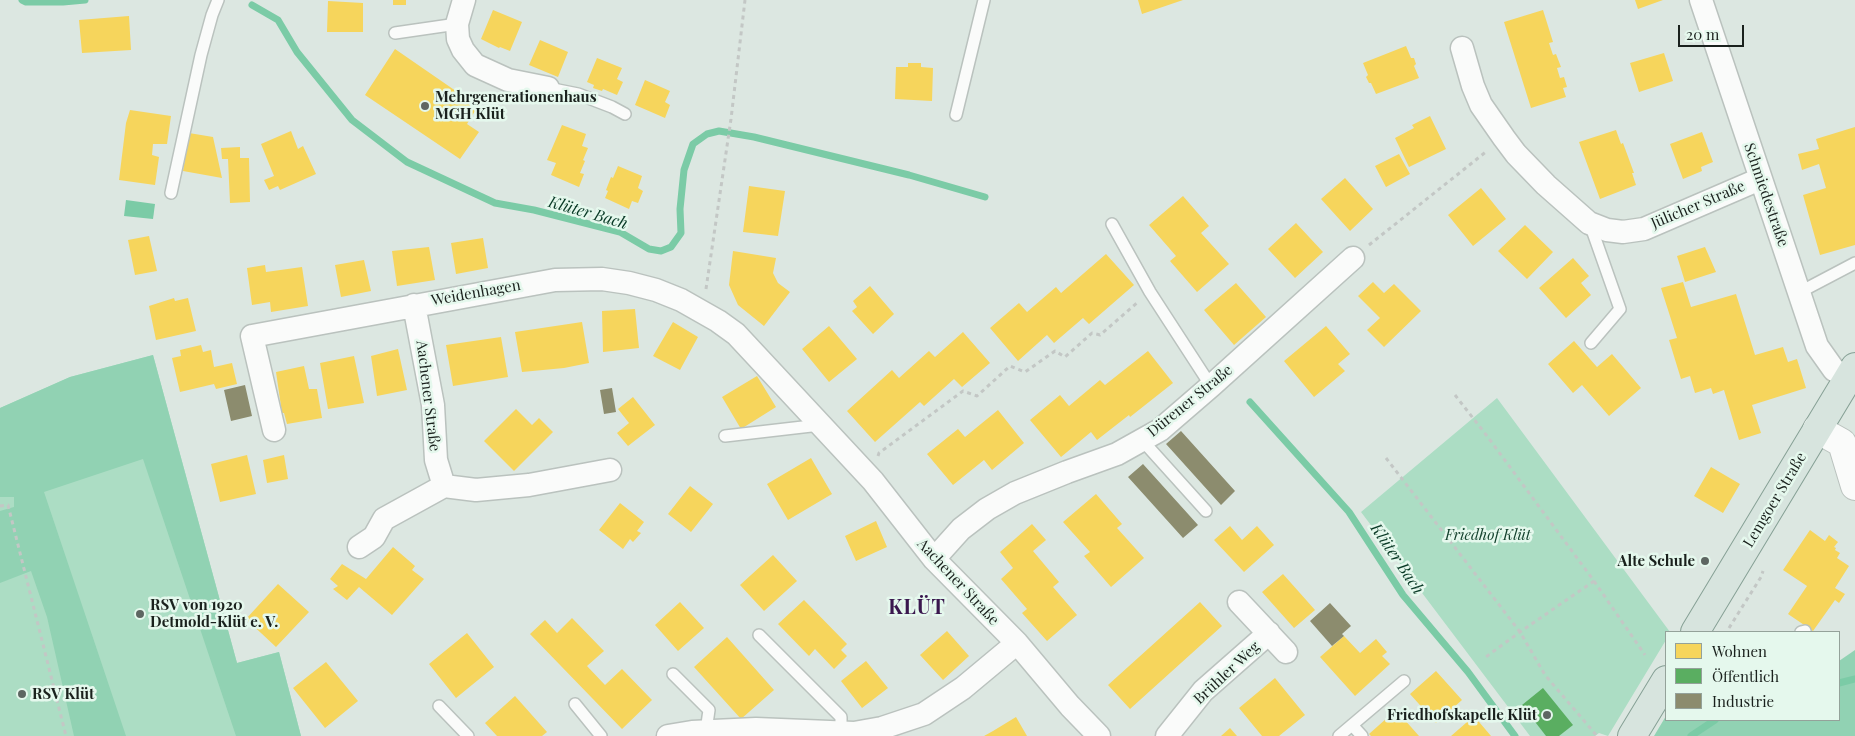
<!DOCTYPE html>
<html>
<head>
<meta charset="utf-8">
<style>
  body { margin:0 }
  #map { position:relative; width:1855px; height:736px; overflow:hidden; background:#dce7e1; font-family:"Playfair Display",serif }
  canvas { display:block }
  .legend { position:absolute; left:1665px; top:631px; width:175px; height:90px; box-sizing:border-box; background:#e5f8ed; border:1px solid #94a29a; margin:0; padding:6px 9px; list-style:none; font-size:15px; color:#1a211d }
  .legend li { display:flex; align-items:center; gap:10px; height:25px }
  .legend b { width:25px; border:1px solid #94a29a }
  .scale { position:absolute; left:1678px; top:25px; width:66px; height:22px; box-sizing:border-box; border:2px solid #1a211d; border-top:0; padding-left:6px; font-size:15px; line-height:18px; white-space:nowrap; color:#1a211d; -webkit-text-stroke:4px #e5f8ed; paint-order:stroke }
</style>
</head>
<body>
<div id="map">
<canvas width="1855" height="736"></canvas>
<ul class="legend">
<li><b style="height:14px;background:#f6d55c"></b>Wohnen</li>
<li><b style="height:14px;background:#5aae61"></b>Öffentlich</li>
<li><b style="height:14px;background:#8c8c6e"></b>Industrie</li>
</ul>
<div class="scale">20 m</div>
</div>
<script>
const ctx = document.querySelector('canvas').getContext('2d');
ctx.lineJoin = 'round';
function paint(path, color) { ctx.fillStyle = color; ctx.fill(path, 'evenodd'); }
const toPath = rows => new Path2D(rows.map(r => 'M' + r).join(''));
function stroke(path, color, width, dash) { ctx.strokeStyle = color; ctx.lineWidth = width; ctx.lineCap = dash ? 'butt' : 'round'; ctx.setLineDash(dash || []); ctx.stroke(path); }
function write(font, color, halo, rows, align = 'center') {
  ctx.font = font + ' "Playfair Display",serif'; ctx.lineWidth = 5; ctx.setLineDash([]); ctx.textBaseline = 'middle'; ctx.strokeStyle = halo; ctx.fillStyle = color; for (const [text, x, y, turn = 0] of rows) {
    ctx.save(); ctx.translate(x, y); ctx.rotate((+turn || 0) * Math.PI / 180); ctx.textAlign = isNaN(turn) ? turn : align; if (halo) ctx.strokeText(text, 0, 0); ctx.fillText(text, 0, 0); ctx.restore();
  }
}
paint(toPath([
  [153,355,237,663,279,652,301,736,0,736,0,408,70,377],
  [1497,398,1670,632,1666,632,1666,640,1608,736,1599,733,1595,736,1530,736,1361,512]
]), '#acddc4');
paint(toPath([
  [153,355,237,663,279,652,301,736,236,736,143,459,44,492,126,736,74,736,47,617,31,571,0,583,0,511,14,507,14,497,0,497,0,408,70,377],
  [1855,650,1855,736,1654,736,1666,716,1666,720,1839,720,1839,661]
]), '#91d2b3');
paint(toPath([
  [126,200,155,204,153,219,124,216]
]), '#7bcba6');
paint(toPath([
  [393,0,406,0,406,5,393,5],
  [1138,0,1183,0,1142,14],
  [1635,0,1663,0,1638,9],
  [328,1,363,3,363,32,327,32],
  [493,10,522,22,510,51,500,47,499,48,481,39],
  [1543,10,1553,42,1549,43,1553,55,1556,54,1561,67,1557,68,1560,78,1564,77,1567,87,1563,88,1566,97,1531,108,1504,22],
  [129,16,131,50,82,53,79,20],
  [540,40,568,52,558,77,529,65],
  [1406,46,1411,58,1414,58,1416,64,1414,66,1419,78,1376,94,1371,83,1369,83,1366,77,1368,75,1363,63],
  [395,49,466,98,465,100,475,111,467,124,479,132,460,159,365,95],
  [1664,53,1673,81,1639,92,1630,63],
  [597,58,622,68,617,79,623,82,617,95,603,89,602,91,593,88,594,85,587,82],
  [908,63,921,63,921,67,933,68,932,101,895,99,896,67,908,67],
  [645,80,670,91,665,102,670,105,665,118,635,105],
  [130,110,171,116,167,144,153,144,152,155,159,157,155,185,119,180,126,123],
  [1430,116,1446,149,1409,167,1395,138,1414,128,1412,125],
  [562,125,586,134,582,146,588,148,583,160,585,161,580,173,584,174,579,187,551,175,556,163,547,160],
  [1855,127,1855,245,1820,255,1803,195,1826,188,1819,164,1802,170,1798,154,1819,149,1816,139],
  [1616,130,1621,144,1623,143,1634,173,1632,173,1636,185,1600,199,1579,142],
  [291,131,298,149,303,146,316,174,280,190,278,186,269,190,264,180,274,176,261,144],
  [1702,132,1713,162,1701,167,1702,171,1683,179,1670,144],
  [189,133,213,137,222,178,183,171],
  [240,147,240,158,249,158,250,202,230,203,228,159,222,159,221,148],
  [1399,154,1410,174,1386,187,1375,166],
  [618,166,642,176,638,188,643,191,638,203,632,201,629,209,605,198,608,191,606,190,611,177,613,178],
  [1345,178,1373,209,1350,231,1321,199],
  [749,186,785,191,778,236,743,232],
  [1481,188,1506,219,1473,246,1448,215],
  [1183,196,1209,226,1201,233,1229,264,1197,292,1170,261,1176,256,1149,225],
  [1296,223,1323,252,1295,278,1268,249],
  [1525,225,1553,252,1527,279,1498,251],
  [149,236,157,271,135,275,128,240],
  [483,238,488,268,456,274,451,243],
  [429,247,435,280,397,286,392,251],
  [1705,247,1716,272,1685,282,1677,256],
  [733,251,776,258,773,273,778,283,790,292,764,326,738,305,729,285],
  [1106,254,1134,285,1089,324,1083,318,1054,343,1047,335,1018,361,990,328,1019,303,1027,312,1056,287,1061,293],
  [1573,258,1589,276,1581,283,1591,295,1566,318,1539,288],
  [364,260,371,291,341,297,335,265],
  [265,265,266,272,302,267,308,306,271,312,270,302,252,305,247,268],
  [1373,282,1384,293,1394,284,1421,311,1384,347,1367,330,1380,318,1358,296],
  [1683,282,1691,307,1736,294,1755,355,1783,347,1788,362,1797,359,1806,388,1752,405,1761,433,1739,440,1724,390,1713,394,1711,388,1695,393,1690,376,1681,379,1669,340,1677,338,1661,288],
  [1236,283,1266,317,1234,345,1204,310],
  [870,286,894,314,873,334,852,311,857,307,853,301],
  [174,298,175,301,188,298,196,331,156,340,149,306],
  [635,309,639,348,603,352,602,311],
  [582,322,589,363,564,368,522,372,515,332],
  [673,322,698,337,680,370,653,356],
  [829,326,857,359,829,382,802,349],
  [1326,326,1350,354,1338,364,1345,371,1314,397,1284,361],
  [963,332,990,363,962,387,954,379,924,406,920,402,875,442,847,411,892,370,899,378,929,351,935,357],
  [501,337,508,377,453,386,446,345],
  [1574,341,1597,367,1612,354,1641,388,1609,416,1582,385,1573,393,1548,364],
  [201,345,203,352,211,350,214,367,232,363,237,384,216,389,214,384,180,392,172,358,181,356,180,350],
  [398,349,407,390,377,396,371,356],
  [1148,351,1173,383,1130,417,1129,415,1097,440,1091,432,1061,457,1030,420,1060,395,1069,406,1100,380,1105,385],
  [354,356,364,403,328,409,320,363],
  [304,366,309,389,317,389,322,418,287,424,284,413,282,413,276,372],
  [757,376,776,407,741,429,722,397],
  [633,397,655,425,628,446,617,433,629,423,618,409],
  [516,409,532,425,539,418,553,432,514,471,484,441],
  [998,410,1024,443,992,470,984,460,953,485,927,454,958,429,965,437],
  [247,455,256,494,220,502,211,464],
  [284,455,288,479,267,483,263,460],
  [811,458,832,494,788,520,767,484],
  [1711,467,1740,484,1723,513,1694,496],
  [690,486,713,504,691,532,668,514],
  [1096,494,1122,524,1117,528,1144,558,1111,587,1084,556,1090,552,1063,522],
  [620,503,644,522,637,531,641,533,633,542,630,539,623,549,599,530],
  [876,521,887,547,856,561,845,536],
  [1032,524,1046,540,1033,551,1059,582,1053,587,1077,615,1047,641,1022,613,1027,609,1001,579,1013,568,1000,552],
  [1230,526,1242,540,1257,526,1274,545,1244,572,1214,540],
  [1810,530,1825,541,1829,535,1838,542,1834,547,1836,548,1835,550,1840,553,1837,558,1849,566,1835,588,1845,594,1839,603,1835,600,1813,631,1788,614,1807,586,1783,570],
  [393,547,415,566,412,570,424,579,392,615,359,587,347,600,333,589,338,586,330,579,342,564,366,579],
  [773,555,797,581,764,611,740,585],
  [1283,574,1315,610,1294,628,1262,592],
  [278,584,309,612,276,647,246,619],
  [804,600,847,644,841,650,847,656,834,669,815,649,809,656,778,624],
  [680,602,704,628,678,651,655,625],
  [1200,602,1222,626,1130,709,1108,685],
  [572,618,604,651,587,666,605,685,622,669,652,700,622,729,530,634,545,620,557,633],
  [947,631,969,656,943,680,920,655],
  [467,633,494,667,456,698,429,664],
  [1344,636,1360,653,1376,639,1387,652,1382,656,1390,664,1355,696,1320,657],
  [727,637,774,690,741,719,694,667],
  [866,661,888,688,862,708,841,681],
  [326,662,358,701,325,728,293,688],
  [1436,671,1462,700,1436,723,1410,694],
  [1275,678,1305,715,1279,736,1262,736,1239,708],
  [515,696,547,732,542,736,497,736,485,723],
  [1396,710,1419,736,1371,736,1369,734],
  [1474,716,1491,736,1451,736],
  [1016,717,1027,736,984,736,993,731],
  [1230,728,1237,736,1221,736]
]), '#f6d55c');
paint(toPath([
  [1543,688,1573,725,1559,736,1546,736,1522,705]
]), '#5aae61');
paint(toPath([
  [245,385,252,416,231,421,224,390],
  [612,388,616,412,604,414,600,390],
  [1181,431,1235,491,1221,505,1166,444],
  [1143,464,1198,525,1183,538,1128,477],
  [1330,603,1351,626,1342,634,1344,636,1332,646,1310,621]
]), '#8c8c6e');
stroke(toPath([
  [22,0,26,2,63,2,85,0],
  [252,5,278,20,297,52,352,120,407,162,495,203,534,210,620,232,649,249,661,251,671,247,681,233,680,209,684,170,693,144,707,134,719,131,754,137,909,175,985,197],
  [1250,402,1349,512,1403,595,1468,672,1515,736],
  [1839,683,1855,679],
  [1691,736,1715,720]
]), '#7bcba6', 7);
const service = toPath([
  [395,33,457,24],
  [548,88,578,94,612,107,625,114],
  [956,115,984,0],
  [171,193,201,55,212,15,218,0],
  [1112,224,1150,292,1211,386],
  [1590,224,1620,309,1591,343],
  [1800,292,1855,263],
  [725,436,820,425],
  [1142,440,1206,511],
  [1801,632,1805,631],
  [759,635,841,717,841,732],
  [673,674,709,710,706,731],
  [575,704,601,736],
  [439,706,468,736],
  [1352,725,1362,736],
  [1339,736,1404,681]
]);
const minor = toPath([
  [464,0,457,24,458,39,463,50,475,65,508,80,548,88],
  [1701,0,1817,346,1834,370,1849,377],
  [1462,48,1473,86,1481,105,1504,138,1516,154,1546,185,1589,223,1607,230,1623,232,1644,229,1760,179],
  [274,430,252,336,555,280,602,279,629,283,656,290,681,300,718,321,736,334,873,481,934,559,1017,643,1070,706,1099,736],
  [444,486,476,490,529,485,610,470],
  [359,547,374,537,384,519,444,486,436,460,433,405,414,305],
  [934,559,961,529,987,509,1015,493,1067,472,1117,454,1160,430,1211,386,1353,258],
  [1239,602,1286,652],
  [668,736,692,732,756,729,854,733,882,728,924,714,963,688,1017,643],
  [1167,736,1203,691,1269,633]
]);
const tertiary = toPath([
  [1817,429,1842,443,1855,486]
]);
const primary = toPath([
  [1695,632,1855,367],
  [1632,736,1666,680]
]);
stroke(service, '#bac2be', 14);
stroke(minor, '#bac2be', 25);
stroke(tertiary, '#bac2be', 30);
stroke(primary, '#86a095', 30);
stroke(toPath([
  [1369,245,1487,151],
  [706,289,731,119,745,0],
  [1455,395,1487,436,1594,581,1520,632,1483,659],
  [878,456,879,453,963,391,977,396,1010,366,1025,372,1055,351,1065,357,1092,333,1100,335,1138,302],
  [1386,458,1520,632,1545,675,1597,736],
  [0,506,8,505,66,736],
  [1594,581,1645,655],
  [1729,628,1761,577,1763,571]
]), '#c3c7c5', 3, [4, 4]);
stroke(service, '#fafbfa', 11);
stroke(minor, '#fafbfa', 22);
stroke(tertiary, '#fafbfa', 28);
stroke(primary, '#d7e4de', 28);
for (const [x, y, r, color] of [
  [425,106,5,"#5e6662"],
  [1705,561,5,"#5e6662"],
  [140,614,5,"#5e6662"],
  [22,694,5,"#5e6662"],
  [1547,715,5,"#5e6662"]
]) { const dot = new Path2D(); dot.arc(x, y, r, 0, 2 * Math.PI); ctx.fillStyle = color; ctx.fill(dot); stroke(dot, '#e5f8ed', 2); }
write('bold 15px', '#1a211d', '#e5f8ed', [
  ["Mehrgenerationenhaus",435,97],
  ["MGH Klüt",435,114],
  ["Alte Schule",1695,561,"right"],
  ["RSV von 1920",150,605],
  ["Detmold-Klüt e. V.",150,622],
  ["RSV Klüt",32,694],
  ["Friedhofskapelle Klüt",1537,715,"right"]
], 'left');
write('15px', '#1a211d', '#e5f8ed', [
  ["Schmiedestraße",1766,195,71],
  ["Jülicher Straße",1698,205,-23],
  ["Weidenhagen",476,293,-10],
  ["Aachener Straße",428,396,83],
  ["Dürener Straße",1190,401,-39],
  ["Lemgoer Straße",1775,500,-59],
  ["Aachener Straße",958,582,47],
  ["Brühler Weg",1227,673,-43]
]);
write('italic 15px', '#13412d', '#e5f8ed', [
  ["Friedhof Klüt",1488,535]
]);
write('italic 16px', '#083925', '#e5f8ed', [
  ["Klüter Bach",588,213,16],
  ["Klüter Bach",1397,559,56]
]);
ctx.letterSpacing = '1px';
write('bold 20px', '#3a174e', '#e5f8ed', [
  ["KLÜT",917,608]
]);
ctx.letterSpacing = '0px';
</script>
</body>
</html>
